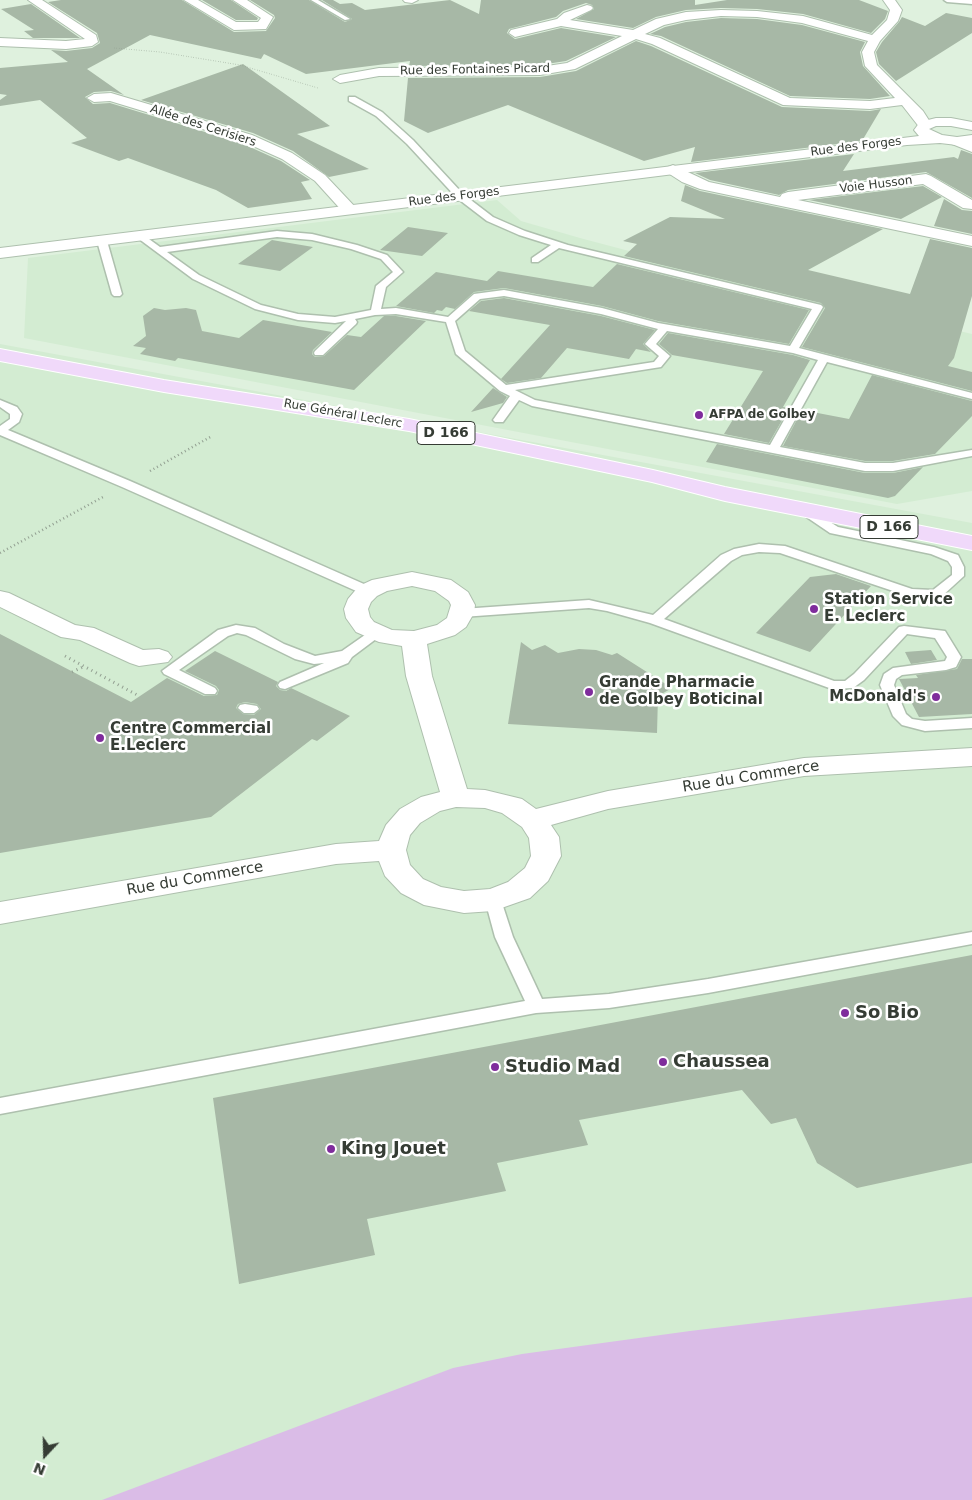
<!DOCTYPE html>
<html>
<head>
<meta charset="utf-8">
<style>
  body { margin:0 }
  #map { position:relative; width:972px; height:1500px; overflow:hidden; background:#dff1de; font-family:"DejaVu Sans",sans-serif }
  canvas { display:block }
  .north { position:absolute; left:20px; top:1430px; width:50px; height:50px; -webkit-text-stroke:4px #fff; paint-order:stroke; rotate:201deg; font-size:14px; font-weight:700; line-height:20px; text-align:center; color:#353c34 }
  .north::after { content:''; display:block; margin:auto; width:18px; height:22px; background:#353c34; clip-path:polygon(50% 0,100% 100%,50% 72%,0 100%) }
</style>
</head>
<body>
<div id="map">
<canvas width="972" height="1500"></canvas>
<div class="north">N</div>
</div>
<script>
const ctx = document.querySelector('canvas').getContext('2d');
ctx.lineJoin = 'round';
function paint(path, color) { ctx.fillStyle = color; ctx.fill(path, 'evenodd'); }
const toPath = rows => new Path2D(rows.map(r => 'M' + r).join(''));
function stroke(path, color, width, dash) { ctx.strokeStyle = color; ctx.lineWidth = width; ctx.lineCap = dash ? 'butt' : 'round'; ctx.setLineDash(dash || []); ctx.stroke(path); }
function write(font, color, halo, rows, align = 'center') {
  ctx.font = font + ' "DejaVu Sans",sans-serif'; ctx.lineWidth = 5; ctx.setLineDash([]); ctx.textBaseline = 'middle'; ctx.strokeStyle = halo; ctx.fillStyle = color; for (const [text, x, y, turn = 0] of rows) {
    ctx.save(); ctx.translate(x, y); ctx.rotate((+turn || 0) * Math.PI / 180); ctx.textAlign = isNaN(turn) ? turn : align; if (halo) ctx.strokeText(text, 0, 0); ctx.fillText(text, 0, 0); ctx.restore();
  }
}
paint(toPath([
  [497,200,521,221,580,238,678,264,972,334,972,491,897,504,24,338,28,258],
  [0,344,972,523,972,1386,613,1500,0,1500]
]), '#d3ecd2');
paint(toPath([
  [972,1297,972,1500,102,1500,453,1368,522,1354,690,1331]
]), '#dabce7');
paint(toPath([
  [61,0,182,0,234,32,266,31,275,18,274,15,250,0,309,0,345,22,352,19,322,0,333,0,340,4,352,3,365,10,450,0,479,14,481,0,695,0,695,5,727,0,859,0,888,11,885,19,871,33,803,14,757,9,721,8,686,10,656,17,633,28,576,19,594,9,592,5,586,3,563,11,556,17,509,29,507,33,515,39,561,28,616,37,566,61,540,65,409,66,410,61,306,74,264,54,261,59,150,35,87,69,124,95,111,91,94,92,85,97,93,104,110,103,241,143,281,161,310,180,301,182,312,199,248,208,216,190,128,158,119,161,71,143,87,138,40,100,0,106,0,100,7,95,0,94,0,68,68,62,51,50,66,51,92,48,100,43,97,33,48,2],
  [202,0,231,0,258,18,257,20,236,20],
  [31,4,80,38,33,38,24,31,34,30,1,9],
  [946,13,972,18,972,33,896,81,879,64,876,52,882,42,899,22,902,17,925,26],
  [721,18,757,19,802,25,865,42,860,52,863,66,890,96,870,99,790,96,661,36,650,34,665,27,686,22],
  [636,41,651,46,782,107,870,111,881,109,862,141,691,162,695,147,644,161,508,105,428,133,404,121,408,78,540,77,576,71],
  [243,64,330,126,297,134,369,169,329,177,293,151,253,133,141,100],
  [961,150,972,154,972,198,926,172,788,190,779,195,710,180,695,173,854,154,843,171,954,157,958,159],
  [685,185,700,191,883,229,808,270,910,294,930,239,972,248,972,296,954,358,948,366,972,372,972,391,802,347,825,308,821,303,624,256,637,244,623,241,670,217,725,219,681,201],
  [923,186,942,197,901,219,809,200],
  [944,199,962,210,972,211,972,234,934,226],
  [408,227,448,233,422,256,380,250],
  [272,240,313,247,280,271,238,264],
  [617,264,809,310,789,344,658,321,602,306,504,288,474,292,455,309,446,307,442,311,437,310,434,313,396,306,436,272,487,281,498,271,593,287],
  [504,298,601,316,655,330,643,344,651,352,636,349,629,359,567,348,541,378,507,383,501,379,550,325,469,311,481,301],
  [154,308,165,310,186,308,196,310,202,331,239,338,263,320,332,332,313,350,312,354,315,357,324,356,347,335,361,337,384,316,396,316,426,321,354,390,178,358,175,361,140,354,146,348,133,346,146,336,143,316],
  [668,333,793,355,810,360,783,407,789,408,769,443,724,434,763,371,672,355,659,344],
  [872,375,972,401,972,416,935,454,893,461,865,461,783,446,802,410,849,419],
  [493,388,507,397,503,403,471,412],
  [717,444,865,473,893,473,923,467,895,496,888,498,706,462],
  [836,574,871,586,810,652,756,633,810,577],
  [0,634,131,702,167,678,204,696,217,695,219,690,216,686,185,671,215,651,278,682,276,686,280,690,286,691,291,688,350,716,317,741,312,739,211,817,0,853],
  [245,702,257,704,261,709,254,715,243,714,236,708,238,704],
  [521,642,532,650,545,645,558,653,579,649,596,650,612,655,617,653,672,688,658,696,657,733,508,724],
  [931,650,937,660,911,664,905,652],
  [962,659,972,659,972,714,919,717,899,679,918,678,916,675,957,669],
  [972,955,972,1163,857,1188,817,1163,796,1118,771,1124,742,1090,579,1120,588,1145,497,1163,506,1191,367,1219,375,1255,239,1284,213,1098]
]), '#a7b8a6');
const service = toPath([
  [311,0,318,0,350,19,345,20,311,0],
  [944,0,972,0,972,4,947,2,944,0],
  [349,97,355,97,382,112,413,140,463,194,493,217,525,231,568,245,821,305,823,307,799,348,972,393,972,399,827,362,780,447,865,463,893,463,972,450,972,456,893,471,865,471,532,406,519,400,503,422,495,422,493,420,510,396,500,391,456,354,446,322,396,314,375,315,355,319,357,322,356,324,323,355,315,355,314,353,315,351,346,321,335,323,298,320,255,309,193,279,135,236,139,233,142,234,160,247,277,231,312,234,357,245,387,255,403,272,386,287,381,309,396,308,448,317,474,294,504,290,602,308,658,323,790,346,812,309,559,248,538,262,532,262,532,258,551,245,519,235,487,221,457,198,407,144,376,116,349,101,349,97],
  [277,237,312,240,351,249,381,259,393,272,376,286,371,310,335,317,298,314,261,305,199,275,167,252,277,237],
  [504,296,601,314,658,329,645,344,659,356,654,362,506,385,465,351,455,321,480,299,504,296],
  [667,331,793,353,818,360,770,445,535,400,515,390,661,367,670,356,656,344,667,331],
  [102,238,107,241,122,294,120,296,114,296,112,294,97,241,102,238],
  [0,400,17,407,22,414,19,422,8,430,130,481,373,588,375,591,373,594,363,594,122,487,0,435,0,426,10,419,10,414,0,407,0,400],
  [806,507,838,527,934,547,958,555,964,567,964,576,941,597,911,597,780,553,759,552,742,555,731,561,664,619,834,681,845,681,854,674,899,627,904,626,945,631,961,657,956,667,946,670,902,675,896,679,894,685,906,714,912,719,925,721,972,718,972,728,925,731,902,725,893,716,880,685,884,674,893,668,945,661,947,657,935,638,907,634,864,680,853,688,832,689,650,623,607,611,589,608,462,617,455,613,462,609,589,600,653,615,721,555,734,549,759,544,785,546,912,589,933,590,952,575,952,567,948,561,931,554,830,533,802,514,800,511,806,507],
  [236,625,255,628,284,644,315,656,342,651,372,630,382,630,384,633,352,657,348,663,285,689,280,688,278,685,280,682,324,663,314,664,295,659,246,635,237,633,228,636,179,670,215,688,217,691,215,694,205,694,164,674,162,671,218,630,236,625],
  [245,704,257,706,259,709,254,713,244,713,238,708,240,705,245,704],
  [493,894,499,896,501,900,513,937,542,999,609,994,708,979,972,932,972,944,708,993,609,1008,536,1013,0,1114,0,1098,525,1001,495,937,485,900,487,896,493,894]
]);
const minor = toPath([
  [28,0,42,0,96,35,98,42,92,46,66,49,0,46,0,38,66,41,85,39,28,0],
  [184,0,198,0,236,22,258,22,261,18,233,0,247,0,273,17,266,29,234,30,184,0],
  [403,0,418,0,412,3,405,2,403,0],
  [883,0,895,0,902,10,898,21,880,41,874,52,877,65,923,111,932,125,930,128,920,128,902,105,870,109,783,105,652,44,636,39,575,69,540,75,379,76,340,83,333,79,340,75,379,68,540,67,567,63,622,36,561,26,515,37,509,33,511,30,557,19,564,13,587,5,591,6,593,8,591,10,570,20,633,30,656,19,686,12,721,10,757,11,803,16,872,35,887,20,890,10,883,0],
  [721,16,757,17,802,23,868,41,862,52,865,66,895,98,870,101,790,98,660,38,645,34,664,25,686,20,721,16],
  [111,93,252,135,292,153,325,175,358,210,356,213,344,213,315,181,282,159,242,141,110,101,94,102,87,98,94,94,111,93],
  [957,137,972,143,972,152,952,144,950,141,952,138,957,137],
  [673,165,709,182,780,197,782,194,788,192,926,174,931,176,972,200,972,209,963,208,923,184,798,200,972,236,972,246,700,189,682,182,668,173,665,170,668,167,673,165],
  [412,572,451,580,468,592,475,605,474,613,466,627,455,635,427,644,432,676,467,789,485,790,522,799,536,809,608,791,804,758,972,748,972,766,804,776,608,809,551,825,559,837,561,856,548,881,530,898,493,911,464,913,424,905,401,893,385,876,379,861,336,864,0,924,0,902,336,844,379,841,386,825,400,809,421,797,440,792,406,676,402,646,379,642,356,632,346,618,344,609,348,599,359,586,372,580,412,572],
  [412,586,435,591,449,601,451,605,447,618,437,625,414,631,392,630,374,622,370,617,368,609,371,602,377,596,387,591,412,586],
  [456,807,485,808,502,813,522,827,529,838,531,856,525,868,508,882,490,889,464,891,441,887,423,879,410,865,406,850,410,835,420,823,440,811,456,807],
  [0,591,9,593,75,625,94,628,143,650,159,649,168,652,172,657,168,662,139,666,130,663,80,640,61,637,0,607,0,591]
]);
const secondary = toPath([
  [936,118,951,118,972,122,972,130,951,126,936,126,929,129,942,135,957,137,972,135,972,143,957,145,940,143,907,145,0,258,0,248,919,136,914,130,920,122,936,118]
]);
const primary = toPath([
  [0,349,164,380,409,419,653,470,725,487,972,536,972,550,725,501,652,482,409,431,164,392,0,361,0,349]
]);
stroke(service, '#aec0ae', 3);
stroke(minor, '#aec0ae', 2);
stroke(secondary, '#aec0ae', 2);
stroke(primary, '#fff', 2);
stroke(toPath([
  [114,48,160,52,240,65,318,88]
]), '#93a092', 1, [0.5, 2]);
stroke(toPath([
  [150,471,212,436],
  [0,553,103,497]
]), '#93a092', 2.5, [1, 3]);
stroke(toPath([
  [65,656,139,696],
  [72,672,85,666]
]), '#93a092', 3, [1, 4]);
paint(service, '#fff');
paint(minor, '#fff');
paint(secondary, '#fff');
paint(primary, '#f0d9fa');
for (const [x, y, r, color] of [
  [699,415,5,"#7f2c9c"],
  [814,609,5,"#7f2c9c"],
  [589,692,5,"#7f2c9c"],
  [936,697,5,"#7f2c9c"],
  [100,738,5,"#7f2c9c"],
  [845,1013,5,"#7f2c9c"],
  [663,1062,5,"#7f2c9c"],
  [495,1067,5,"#7f2c9c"],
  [331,1149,5,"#7f2c9c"]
]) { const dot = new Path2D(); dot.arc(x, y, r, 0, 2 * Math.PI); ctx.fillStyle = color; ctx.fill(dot); stroke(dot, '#fff', 2); }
write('12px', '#353c34', '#fff', [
  ["Rue des Fontaines Picard",475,70,-1],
  ["Allée des Cerisiers",203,126,18],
  ["Rue des Forges",856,147,-7],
  ["Voie Husson",876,185,-7],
  ["Rue des Forges",454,197,-7],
  ["Rue Général Leclerc",343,414,10]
]);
write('bold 12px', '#353c34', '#fff', [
  ["AFPA de Golbey",709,415]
], 'left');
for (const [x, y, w] of [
  [446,433,58],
  [889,527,58]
]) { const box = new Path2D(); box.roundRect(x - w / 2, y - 11.5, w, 23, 4); ctx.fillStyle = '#fff'; ctx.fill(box); stroke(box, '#353c34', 1); }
write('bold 14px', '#353c34', null, [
  ["D 166",446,433],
  ["D 166",889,527]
]);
write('bold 15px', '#353c34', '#fff', [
  ["Station Service",824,600],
  ["E. Leclerc",824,617],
  ["Grande Pharmacie",599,683],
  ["de Golbey Boticinal",599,700],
  ["McDonald's",926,697,"right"],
  ["Centre Commercial",110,729],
  ["E.Leclerc",110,746]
], 'left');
write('15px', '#353c34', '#fff', [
  ["Rue du Commerce",751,777,-9],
  ["Rue du Commerce",195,879,-10]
]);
write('bold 18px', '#353c34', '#fff', [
  ["So Bio",855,1013],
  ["Chaussea",673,1062],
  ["Studio Mad",505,1067],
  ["King Jouet",341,1149]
], 'left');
</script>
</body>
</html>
